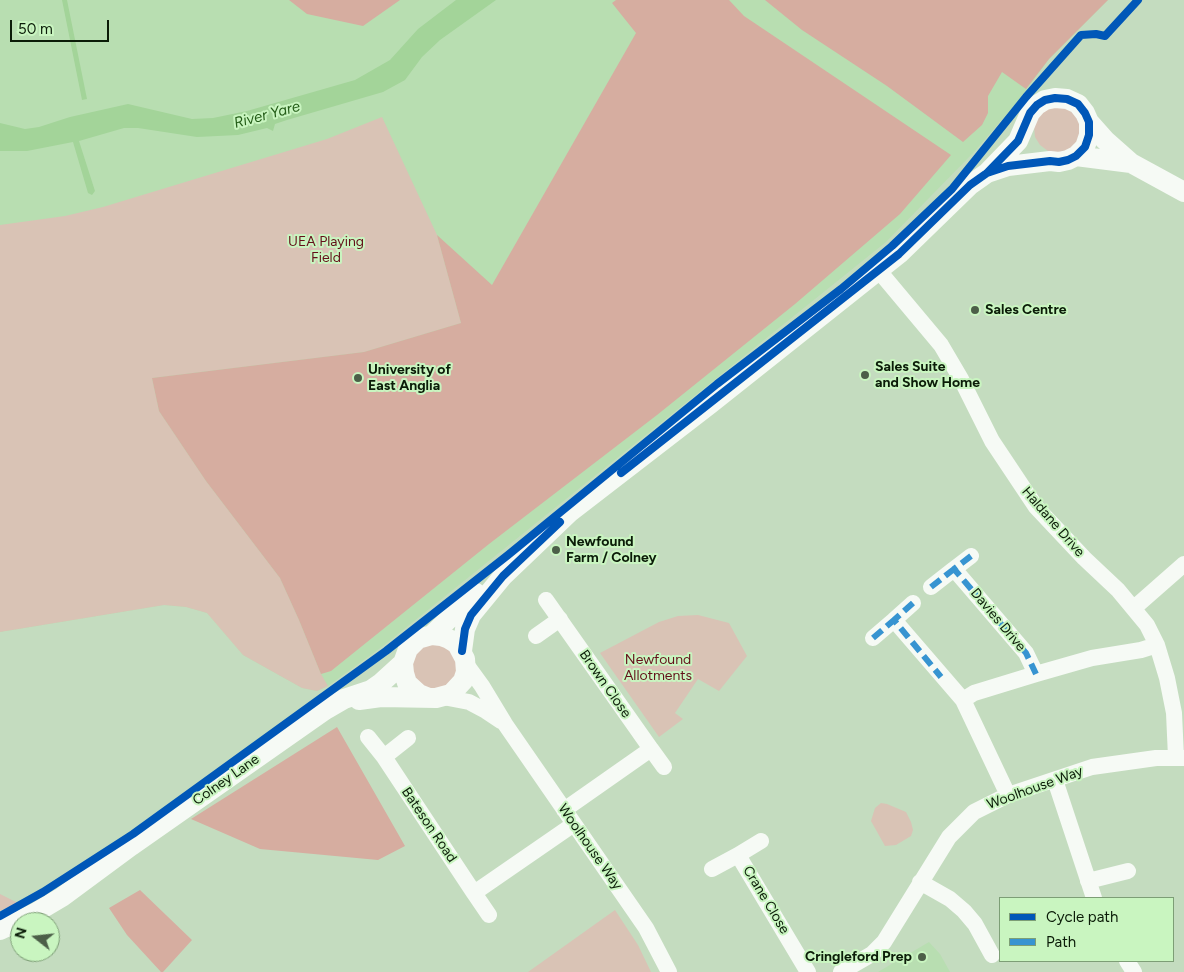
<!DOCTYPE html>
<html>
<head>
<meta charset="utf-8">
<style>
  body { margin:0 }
  #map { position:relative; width:1184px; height:972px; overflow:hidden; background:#c4dcbf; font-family:Figtree,sans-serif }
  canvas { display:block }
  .legend { position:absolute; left:999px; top:897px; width:175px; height:65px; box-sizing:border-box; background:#c9f5c0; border:1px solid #7d9e76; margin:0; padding:6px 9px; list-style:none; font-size:15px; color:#0b1c08 }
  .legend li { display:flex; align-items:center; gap:10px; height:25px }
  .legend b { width:25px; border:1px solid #7d9e76 }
  .north { position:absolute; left:10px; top:912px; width:50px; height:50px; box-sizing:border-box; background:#c9f5c0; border:1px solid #7d9e76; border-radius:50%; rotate:286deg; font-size:14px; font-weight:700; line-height:20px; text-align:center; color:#0b1c08 }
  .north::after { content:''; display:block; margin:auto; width:18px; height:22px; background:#4c5f48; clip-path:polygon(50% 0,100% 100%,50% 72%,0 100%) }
  .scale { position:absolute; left:10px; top:20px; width:99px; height:22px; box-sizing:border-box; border:2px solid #0b1c08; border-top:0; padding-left:6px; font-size:15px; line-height:18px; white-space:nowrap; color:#0b1c08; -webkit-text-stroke:4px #c9f5c0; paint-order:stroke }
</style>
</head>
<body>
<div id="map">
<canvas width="1184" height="972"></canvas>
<ul class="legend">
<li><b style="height:6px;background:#0057b8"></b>Cycle path</li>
<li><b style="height:6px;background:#3794d1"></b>Path</li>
</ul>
<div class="north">N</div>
<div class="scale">50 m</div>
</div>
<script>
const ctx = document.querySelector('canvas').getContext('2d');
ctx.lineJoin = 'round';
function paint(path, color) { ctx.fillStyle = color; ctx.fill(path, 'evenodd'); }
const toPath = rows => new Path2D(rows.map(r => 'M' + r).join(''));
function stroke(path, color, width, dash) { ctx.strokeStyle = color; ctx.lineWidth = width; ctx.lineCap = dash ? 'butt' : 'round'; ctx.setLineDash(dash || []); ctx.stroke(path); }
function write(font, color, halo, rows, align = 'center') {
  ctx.font = font + ' Figtree,sans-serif'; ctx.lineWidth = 4; ctx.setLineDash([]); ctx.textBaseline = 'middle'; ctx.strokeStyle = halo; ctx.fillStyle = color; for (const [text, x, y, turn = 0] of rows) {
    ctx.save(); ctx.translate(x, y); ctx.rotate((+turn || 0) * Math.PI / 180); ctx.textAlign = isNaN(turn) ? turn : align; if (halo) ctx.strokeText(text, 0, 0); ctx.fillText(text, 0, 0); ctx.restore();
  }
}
paint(toPath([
  [0,0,1108,0,1049,59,1018,101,974,152,886,242,383,646,328,686,317,691,302,688,243,655,207,613,186,607,164,605,0,632],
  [929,942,940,954,950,972,878,972]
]), '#b8deb1');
paint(toPath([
  [1063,106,1079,117,1081,137,1068,151,1058,153,1048,151,1040,145,1035,137,1034,126,1037,117,1044,110],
  [382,117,437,235,461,323,364,352,152,378,159,411,206,481,280,578,299,620,321,674,328,686,317,691,302,688,243,655,207,613,186,607,164,605,0,632,0,225,65,216,103,207,327,139],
  [698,615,729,623,747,656,719,691,698,679,675,713,683,719,659,737,600,653,659,622,678,616],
  [437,642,455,653,457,674,447,686,432,690,418,683,411,669,418,649],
  [881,803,887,804,906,812,911,822,913,830,911,836,896,845,885,846,871,821,875,808],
  [0,894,18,903,0,911],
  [615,910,638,945,651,972,528,972]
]), '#d9c3b5');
paint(toPath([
  [289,0,400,0,363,26,307,14],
  [616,0,729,0,744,16,951,155,900,214,795,304,657,415,489,544,331,671,321,674,299,620,280,578,206,481,159,411,152,378,364,352,461,323,437,235,492,285,636,33,612,3],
  [765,0,1108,0,1049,59,1026,89,1002,72,988,96,988,113,982,125,963,142,887,86,802,30],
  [337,727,405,846,378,860,260,849,191,819],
  [140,890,192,940,163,972,161,972,127,935,109,908]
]), '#d6ada0');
paint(toPath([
  [62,0,67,0,87,99,82,100],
  [456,0,496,0,440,40,422,57,405,80,383,92,287,120,275,124,273,131,267,128,238,135,197,137,138,128,124,128,79,141,95,191,92,195,88,193,73,142,27,151,0,151,0,123,25,129,39,127,70,117,128,104,192,119,213,118,247,111,355,80,390,60,418,29]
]), '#a3d499');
stroke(toPath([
  [879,271,941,345,961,379,992,441,1036,507,1084,558,1118,590,1147,625,1157,645,1167,678,1174,713,1176,757],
  [971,556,954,569,1026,653,1036,674],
  [931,587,954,569],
  [546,600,651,749],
  [913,603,894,620,963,700],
  [1134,608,1184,564],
  [536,636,560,619],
  [873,638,894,620],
  [466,664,482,686,505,724,646,928,669,972],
  [443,697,469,702,486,711,501,721],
  [368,737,384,757,474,893,574,824],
  [384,757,408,738],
  [1055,780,1094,898],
  [1008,795,963,700,974,693,1036,674,1092,658,1141,650,1157,645],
  [564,810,651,749,664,767],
  [738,855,761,841],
  [712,869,738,855,808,972],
  [1088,881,1128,871],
  [920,882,950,899,964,911,975,924,992,955],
  [474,893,489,915],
  [1127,961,1134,972],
  [841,972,872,954,884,942,949,837,974,812,1008,795,1092,767,1156,758,1184,758]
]), '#f6faf5', 16);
stroke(toPath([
  [1089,122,1105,140,1131,163,1184,192],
  [1076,156,1131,163],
  [432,635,476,593],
  [462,651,465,629,471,615,503,576,570,512,710,404,899,254,970,185,987,173,1018,141,1030,113,1037,105,1045,100,1055,98,1067,99,1078,104,1085,113,1089,122,1089,135,1085,147,1076,156,1068,160,1059,162,1050,161,1008,166,987,173],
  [359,700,381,697,436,698,451,694,463,681,466,672,465,659,457,644,449,639,441,636,432,635,418,639,408,649,403,663,404,673,407,683,419,694,429,698],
  [0,930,35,913,62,897,131,846,325,710,344,699,371,690,381,683,403,663]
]), '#f6faf5', 20);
stroke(toPath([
  [971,556,954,569,1026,653,1036,674],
  [931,587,954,569],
  [913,603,894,620,941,677],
  [873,638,894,620]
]), '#3794d1', 6, [12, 6]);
stroke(toPath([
  [621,473,899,254,970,185,987,173,1018,141,1030,113,1037,105,1045,100,1055,98,1067,99,1078,104,1085,113,1089,122,1089,135,1085,147,1076,156,1068,160,1059,162,1050,161,1008,166,987,173],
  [462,651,465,629,471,615,503,576,560,522],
  [0,916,43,892,133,834,386,651,508,555,717,384,841,289,892,246,952,189,1026,97,1081,35,1096,34,1105,36,1138,0]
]), '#0057b8', 8);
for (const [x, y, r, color] of [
  [975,310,5,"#4c5f48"],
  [865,375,5,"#4c5f48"],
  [358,378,5,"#4c5f48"],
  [556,550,5,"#4c5f48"],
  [922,957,5,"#4c5f48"]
]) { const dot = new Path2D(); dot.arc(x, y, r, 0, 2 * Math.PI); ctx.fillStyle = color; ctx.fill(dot); stroke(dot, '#c9f5c0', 2); }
write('14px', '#64101a', '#c9f5c0', [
  ["UEA Playing",326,242],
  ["Field",326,258],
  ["Newfound",658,660],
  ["Allotments",658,676]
]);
write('bold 14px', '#0b1c08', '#c9f5c0', [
  ["Sales Centre",985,310],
  ["Sales Suite",875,367],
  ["and Show Home",875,383],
  ["University of",368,370],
  ["East Anglia",368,386],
  ["Newfound",566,542],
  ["Farm / Colney",566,558],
  ["Cringleford Prep",912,957,"right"]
], 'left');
write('14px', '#0b1c08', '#c9f5c0', [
  ["Haldane Drive",1053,522,49],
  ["Davies Drive",998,620,50],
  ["Brown Close",605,684,55],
  ["Colney Lane",226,780,-35],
  ["Woolhouse Way",1035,788,-20],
  ["Bateson Road",429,825,56],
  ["Woolhouse Way",590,847,55],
  ["Crane Close",766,900,59]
]);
write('italic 15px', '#235c17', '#c9f5c0', [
  ["River Yare",267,115,-15]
]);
</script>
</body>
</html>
